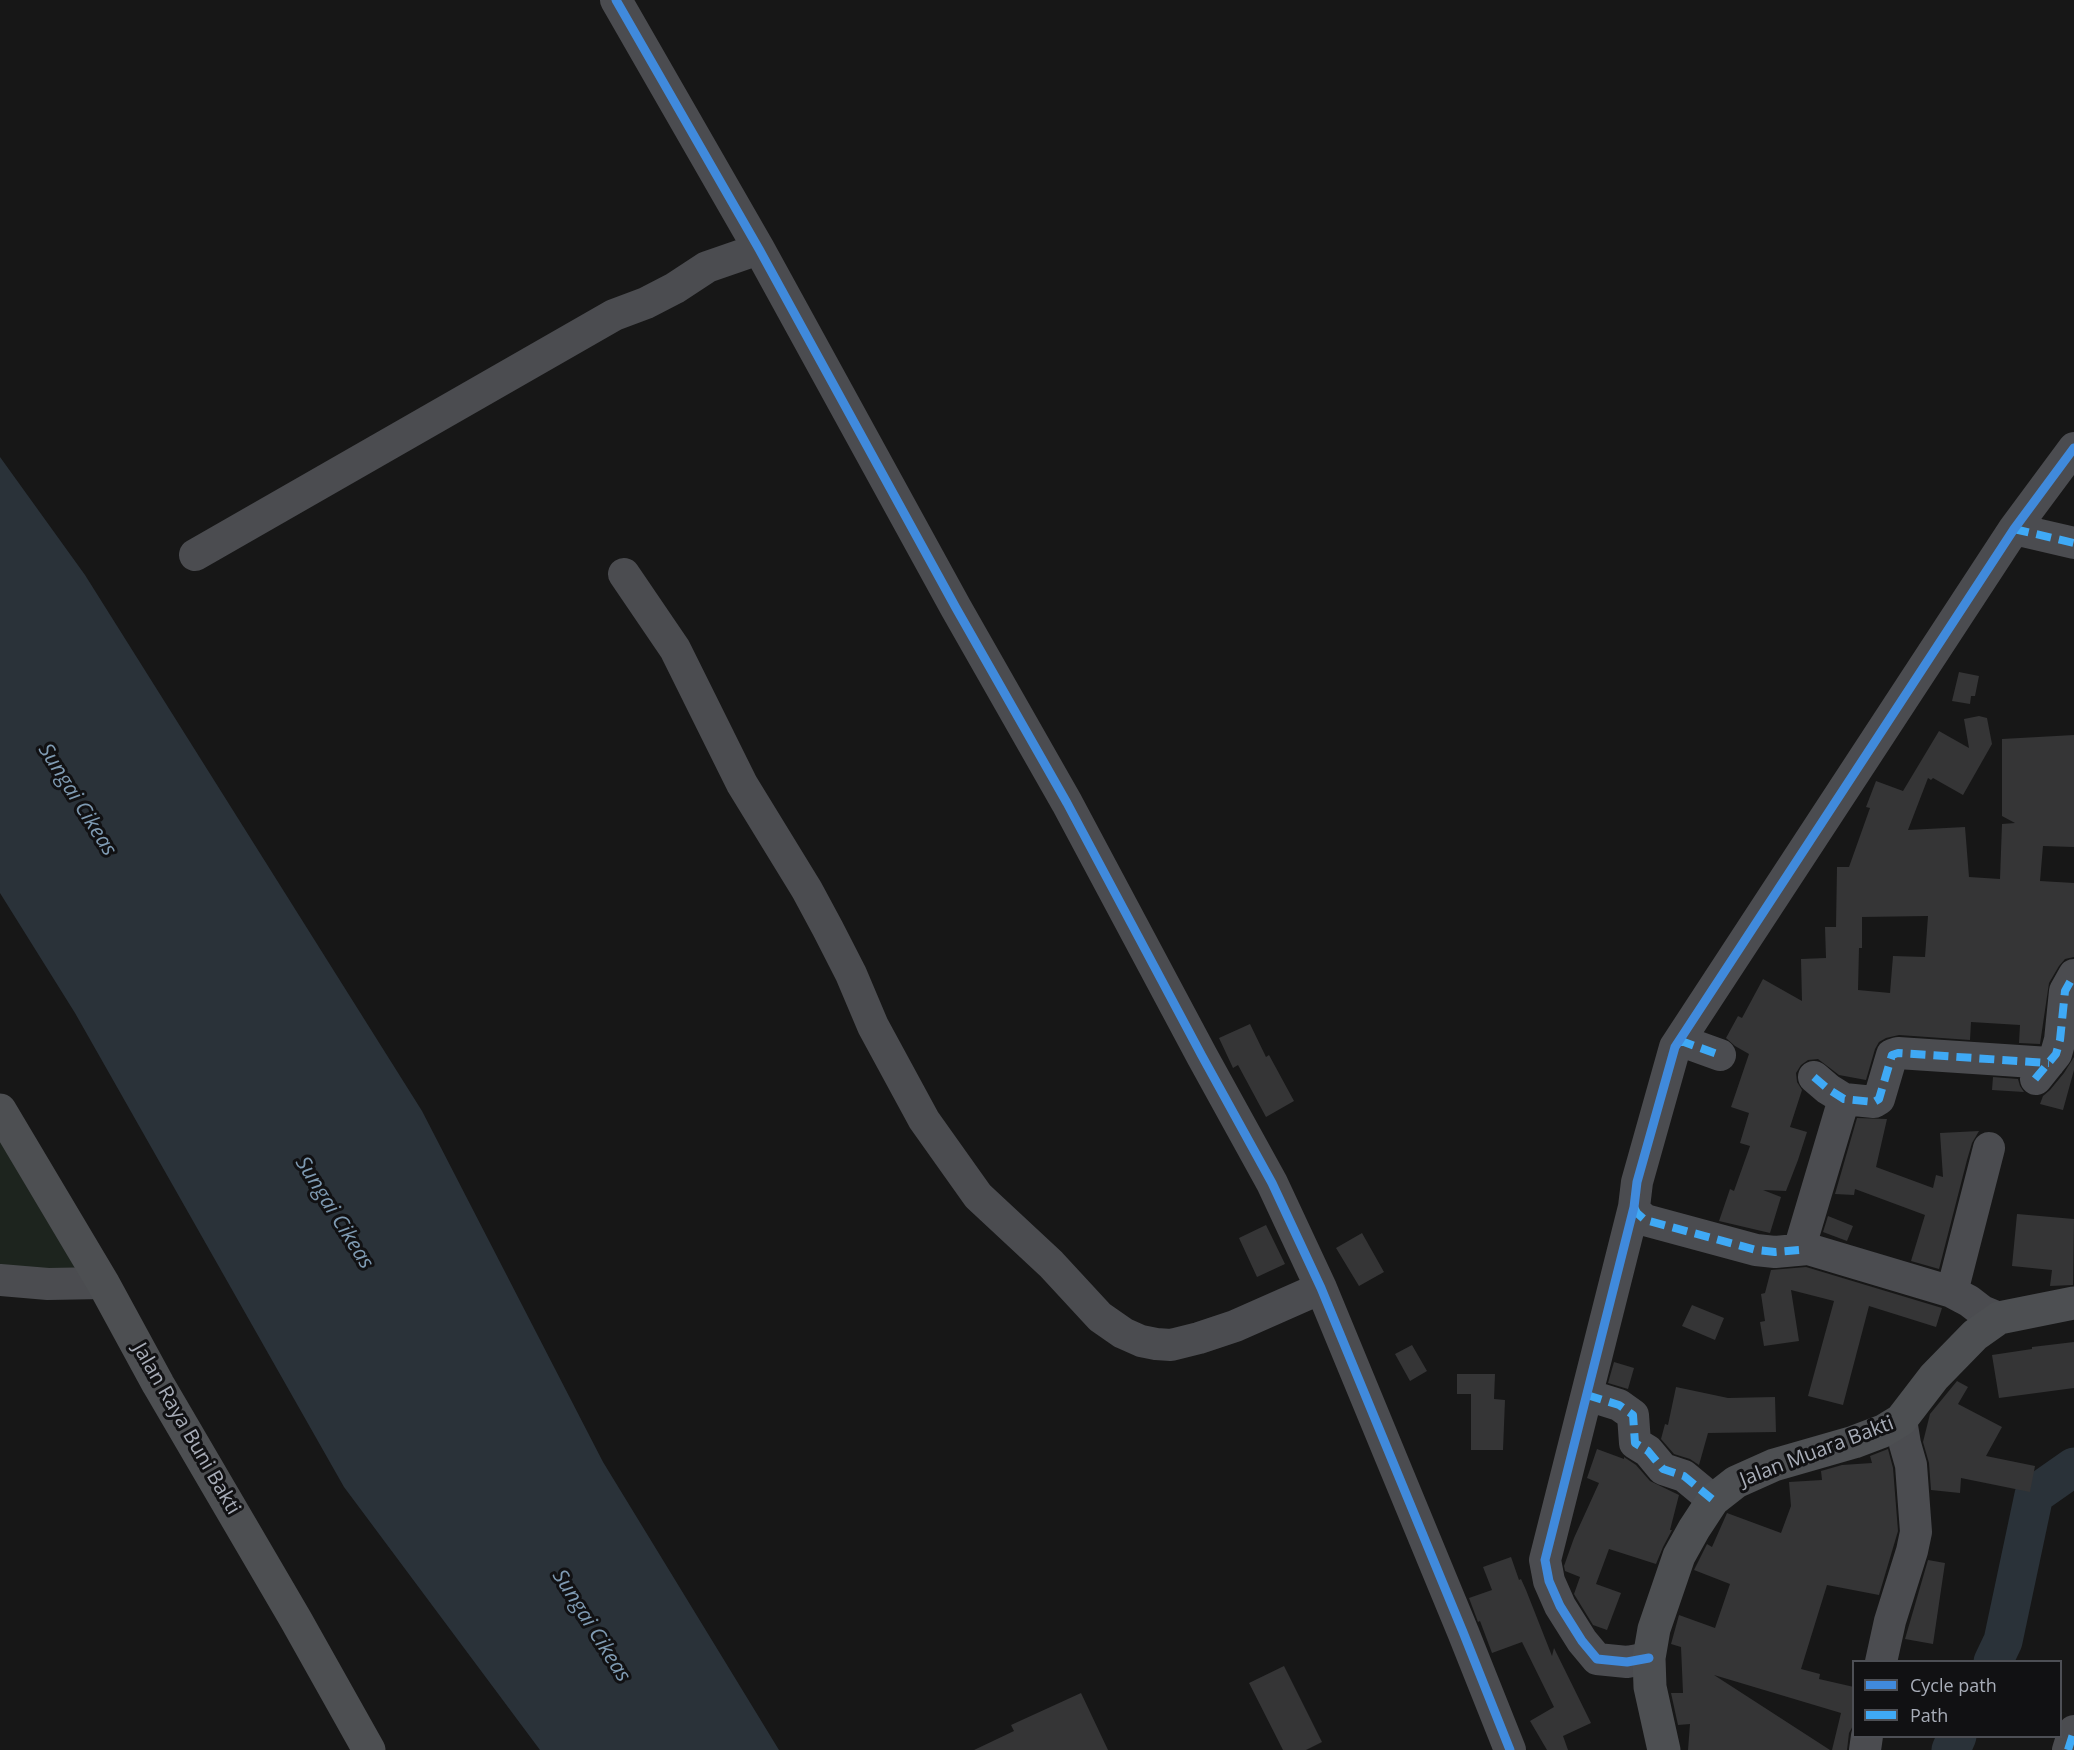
<!DOCTYPE html>
<html>
<head>
<meta charset="utf-8">
<style>
  body { margin:0 }
  #map { position:relative; width:2074px; height:1750px; overflow:hidden; background:#171717; font-family:"Open Sans",sans-serif }
  canvas { display:block }
  .legend { position:absolute; left:1852px; top:1660px; width:210px; height:78px; box-sizing:border-box; background:#111113; border:2px solid #4d4f55; margin:0; padding:8px 10px; list-style:none; font-size:18px; color:#a8adb8 }
  .legend li { display:flex; align-items:center; gap:12px; height:30px }
  .legend b { width:30px; border:2px solid #4d4f55 }
</style>
</head>
<body>
<div id="map">
<canvas width="2074" height="1750"></canvas>
<ul class="legend">
<li><b style="height:8px;background:#408adc"></b>Cycle path</li>
<li><b style="height:8px;background:#3fa9f5"></b>Path</li>
</ul>
</div>
<script>
const ctx = document.querySelector('canvas').getContext('2d');
ctx.lineJoin = 'round';
function paint(path, color) { ctx.fillStyle = color; ctx.fill(path, 'evenodd'); }
const toPath = rows => new Path2D(rows.map(r => 'M' + r).join(''));
function stroke(path, color, width, dash) { ctx.strokeStyle = color; ctx.lineWidth = width; ctx.lineCap = dash ? 'butt' : 'round'; ctx.setLineDash(dash || []); ctx.stroke(path); }
function write(font, color, halo, rows, align = 'center') {
  ctx.font = font + ' "Open Sans",sans-serif'; ctx.lineWidth = 6; ctx.setLineDash([]); ctx.textBaseline = 'middle'; ctx.strokeStyle = halo; ctx.fillStyle = color; for (const [text, x, y, turn = 0] of rows) {
    ctx.save(); ctx.translate(x, y); ctx.rotate((+turn || 0) * Math.PI / 180); ctx.textAlign = isNaN(turn) ? turn : align; if (halo) ctx.strokeText(text, 0, 0); ctx.fillText(text, 0, 0); ctx.restore();
  }
}
paint(toPath([
  [0,1106,103,1283,0,1280]
]), '#1d241e');
paint(toPath([
  [0,457,85,575,422,1111,603,1462,779,1750,540,1750,344,1487,75,1013,0,893]
]), '#2a3239');
stroke(toPath([
  [1993,1662,2003,1641,2034,1495,2074,1467],
  [1951,1750,1957,1736]
]), '#2a3239', 39);
paint(toPath([
  [1959,672,1979,676,1975,696,1971,696,1970,704,1952,701],
  [1979,716,1987,718,1992,744,1963,795,1933,778,1931,780,1928,778,1908,830,1965,827,1969,877,2000,879,2002,824,2015,823,2002,816,2002,739,2074,735,2074,847,2043,846,2040,881,2074,883,2074,957,2065,959,2059,966,2049,983,2040,1044,2019,1043,2020,1025,1971,1022,1970,1040,1899,1035,1886,1038,1879,1042,1875,1049,1866,1080,1839,1075,1818,1059,1808,1060,1801,1065,1796,1073,1797,1082,1802,1090,1790,1127,1807,1132,1798,1160,1786,1191,1763,1190,1781,1197,1770,1233,1719,1221,1730,1189,1734,1191,1750,1146,1740,1143,1749,1113,1731,1107,1749,1054,1735,1046,1726,1038,1738,1016,1742,1018,1763,979,1802,1001,1801,959,1826,958,1825,927,1836,927,1837,867,1849,867,1870,808,1866,807,1876,781,1903,791,1939,731,1969,748,1964,719],
  [1928,916,1925,957,1893,956,1890,993,1858,990,1859,948,1862,948,1862,917],
  [1250,1024,1266,1057,1269,1055,1294,1101,1266,1117,1238,1065,1233,1068,1219,1038],
  [2074,1057,2074,1070,2063,1110,2040,1104,2043,1096,2050,1090,2064,1073],
  [1993,1077,2018,1079,2020,1086,2024,1092,1992,1090],
  [1857,1118,1887,1119,1876,1167,1933,1188,1936,1175,1943,1177,1940,1133,1979,1131,1972,1143,1967,1160,1939,1269,1911,1261,1925,1215,1855,1189,1854,1195,1835,1194],
  [2017,1214,2074,1219,2073,1285,2050,1286,2052,1270,2012,1266],
  [1828,1216,1853,1226,1847,1241,1823,1232],
  [1266,1225,1285,1264,1257,1277,1239,1238],
  [1362,1233,1384,1272,1359,1286,1336,1248],
  [1806,1267,1942,1308,1936,1327,1869,1306,1843,1405,1808,1396,1834,1301,1791,1290,1799,1341,1764,1346,1760,1322,1765,1321,1761,1294,1765,1293,1771,1270],
  [1692,1305,1724,1318,1715,1340,1682,1326],
  [2074,1342,2074,1388,1999,1398,1992,1355,2032,1349,2032,1347],
  [1412,1345,1427,1371,1410,1381,1395,1354],
  [1614,1362,1634,1368,1628,1389,1608,1383],
  [1457,1374,1495,1374,1494,1399,1505,1400,1503,1450,1471,1450,1471,1394,1457,1394],
  [1957,1381,1968,1387,1958,1404,2002,1427,1986,1456,2035,1466,2030,1492,1961,1478,1960,1493,1931,1490,1929,1463,1923,1442,1930,1414],
  [1676,1387,1728,1398,1775,1397,1776,1432,1708,1433,1699,1465,1690,1459,1674,1454,1661,1439,1665,1424,1668,1425],
  [1597,1449,1624,1459,1624,1457,1636,1465,1650,1481,1679,1495,1670,1530,1672,1530,1663,1547,1656,1564,1609,1549,1596,1584,1621,1593,1607,1630,1593,1625,1574,1594,1580,1577,1565,1571,1564,1566,1574,1538,1599,1483,1587,1478],
  [1888,1449,1893,1468,1898,1531,1879,1595,1827,1585,1801,1669,1820,1674,1819,1679,1854,1687,1854,1724,1849,1733,1847,1750,1832,1750,1841,1713,1714,1675,1830,1750,1688,1750,1690,1724,1678,1725,1671,1693,1683,1693,1681,1647,1671,1644,1679,1615,1715,1628,1730,1584,1694,1570,1707,1544,1712,1547,1727,1513,1781,1533,1791,1506,1789,1482,1822,1480,1821,1471,1842,1465,1872,1463,1870,1456],
  [1511,1557,1519,1580,1521,1579,1526,1590,1552,1656,1554,1648,1591,1723,1563,1736,1568,1750,1547,1750,1530,1721,1554,1707,1522,1642,1492,1653,1480,1621,1478,1622,1469,1598,1492,1590,1483,1567],
  [1928,1560,1945,1563,1933,1644,1905,1639],
  [1284,1666,1322,1742,1306,1750,1283,1750,1249,1683],
  [1081,1693,1108,1750,974,1750,1014,1731,1011,1725]
]), '#353536');
stroke(toPath([
  [616,0,759,249,956,608,1067,803,1202,1056,1272,1183,1321,1288,1463,1632,1510,1750],
  [2014,529,2074,543],
  [195,555,614,315,646,303,675,288,707,267,759,249],
  [624,574,675,649,742,784,807,890,828,929,851,974,873,1026,924,1120,978,1196,1051,1264,1100,1317,1123,1333,1141,1341,1156,1344,1171,1345,1199,1338,1235,1326,1321,1288],
  [1679,1042,1684,1042,1720,1055],
  [1814,1077,1828,1089,1844,1099,1874,1102,1879,1099,1892,1055,1898,1053,2049,1063],
  [2036,1079,2056,1054,2060,1040,2065,991,2074,975],
  [1634,1207,1637,1213,1645,1220,1756,1250,1775,1252,1808,1249,1952,1292,1969,1301,1982,1311,1999,1318],
  [1799,1250,1844,1099],
  [0,1280,48,1284,103,1283],
  [1952,1292,1989,1148],
  [1587,1395,1619,1405,1633,1415,1635,1443,1648,1451,1663,1469,1684,1476,1713,1500],
  [1649,1658,1627,1662,1597,1659,1582,1641,1560,1606,1549,1581,1545,1560,1634,1207,1637,1182,1675,1047,2014,529,2074,448],
  [1881,1662,1890,1621,1912,1551,1916,1532,1911,1465,1905,1444,1901,1420],
  [1865,1750,1867,1736],
  [2068,1750,2074,1731]
]), '#4b4c50', 32);
stroke(toPath([
  [0,1110,103,1283,158,1384,296,1620,369,1750],
  [1664,1750,1650,1687,1649,1658,1654,1629,1679,1556,1694,1529,1713,1500,1736,1482,1774,1465,1854,1442,1883,1431,1901,1420,1934,1377,1975,1335,1999,1318,2074,1303]
]), '#4d4f52', 33);
stroke(toPath([
  [2014,529,2074,543],
  [1679,1042,1684,1042,1720,1055],
  [1814,1077,1828,1089,1844,1099,1874,1102,1879,1099,1892,1055,1898,1053,2049,1063],
  [2035,1079,2056,1054,2060,1040,2065,991,2074,975],
  [1634,1207,1637,1213,1645,1220,1756,1250,1775,1252,1799,1250],
  [1587,1395,1619,1405,1633,1415,1635,1443,1648,1451,1663,1469,1684,1476,1713,1500],
  [2068,1750,2074,1731]
]), '#3fa9f5', 8, [15, 8]);
stroke(toPath([
  [616,0,759,249,956,608,1067,803,1202,1056,1272,1183,1321,1288,1463,1632,1510,1750],
  [1649,1658,1627,1662,1597,1659,1582,1641,1560,1606,1549,1581,1545,1560,1634,1207,1637,1182,1675,1047,2014,529,2074,448]
]), '#408adc', 9);
write('20px', '#a8adb8', '#111113', [
  ["Jalan Raya Buni Bakti",186,1429,60],
  ["Jalan Muara Bakti",1817,1452,-21]
]);
write('italic 21px', '#7f9bb3', '#111113', [
  ["Sungai Cikeas",77,800,58],
  ["Sungai Cikeas",334,1213,58],
  ["Sungai Cikeas",591,1626,58]
]);
</script>
</body>
</html>
